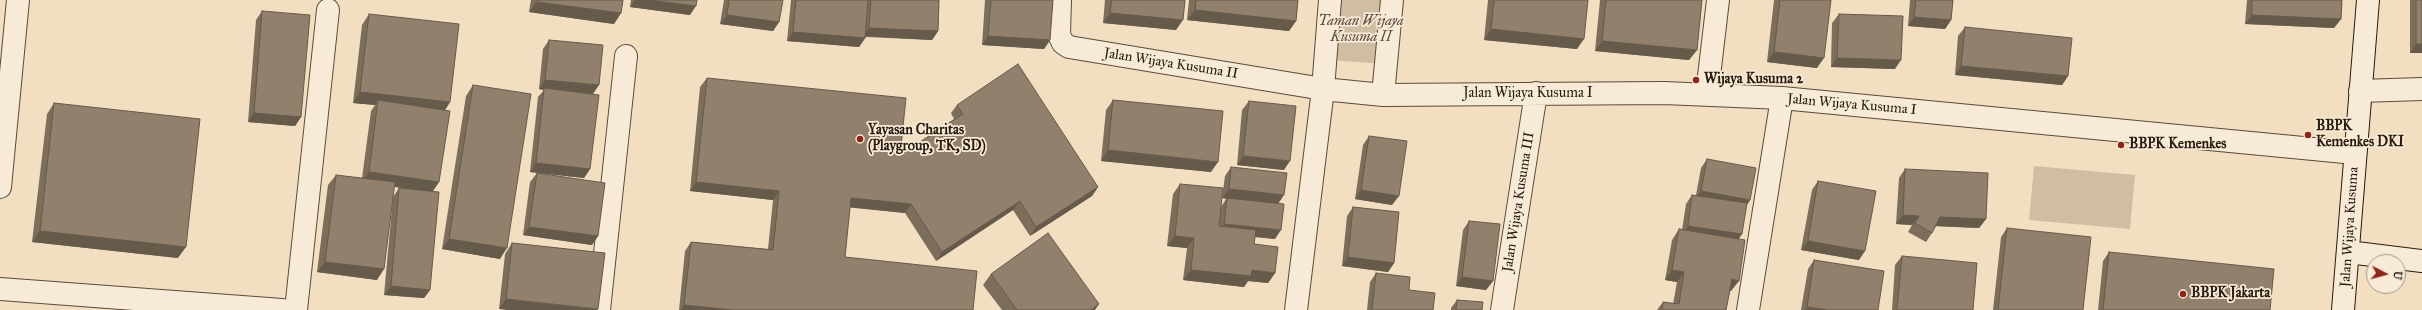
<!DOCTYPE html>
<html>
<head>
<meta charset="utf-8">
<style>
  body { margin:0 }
  #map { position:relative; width:2422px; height:310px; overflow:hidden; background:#f2dfc2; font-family:"IM FELL Great Primer",serif }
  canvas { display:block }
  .north { position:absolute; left:2366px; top:254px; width:40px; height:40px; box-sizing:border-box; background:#f7ead7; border:1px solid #a49786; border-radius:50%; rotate:96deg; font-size:11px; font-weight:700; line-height:16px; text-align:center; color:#281a0d }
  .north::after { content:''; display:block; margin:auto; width:14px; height:18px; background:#8f2418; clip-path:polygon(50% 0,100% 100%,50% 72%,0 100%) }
</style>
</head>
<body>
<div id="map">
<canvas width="2422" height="310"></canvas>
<div class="north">U</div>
</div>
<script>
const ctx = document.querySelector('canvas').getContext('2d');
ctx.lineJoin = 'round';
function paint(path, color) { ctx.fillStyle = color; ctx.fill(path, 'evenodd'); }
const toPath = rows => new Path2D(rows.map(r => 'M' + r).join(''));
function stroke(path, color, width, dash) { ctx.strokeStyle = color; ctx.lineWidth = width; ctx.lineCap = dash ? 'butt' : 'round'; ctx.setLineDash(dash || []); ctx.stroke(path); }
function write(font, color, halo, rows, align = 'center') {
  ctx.font = font + ' "IM FELL Great Primer",serif'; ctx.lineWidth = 3.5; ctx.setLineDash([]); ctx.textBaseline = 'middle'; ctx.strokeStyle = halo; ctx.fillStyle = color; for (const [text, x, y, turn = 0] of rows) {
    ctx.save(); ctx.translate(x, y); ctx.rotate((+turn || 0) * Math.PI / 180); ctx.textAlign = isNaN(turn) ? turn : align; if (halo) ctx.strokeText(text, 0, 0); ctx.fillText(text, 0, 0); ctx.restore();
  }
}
paint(toPath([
  [1336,0,1392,0,1386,64,1330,60],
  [2034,166,2135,175,2130,229,2029,220]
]), '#d0bea3');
const street = toPath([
  [1060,0,1059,35,1063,43,1069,47,1323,89,1383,95,1664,93,1782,98,2355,153],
  [2360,91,2422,89],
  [1707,93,1718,0],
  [1383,95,1392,0],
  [0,187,18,0],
  [0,289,282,310],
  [296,310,328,10],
  [599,310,626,56],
  [1296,310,1323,89,1330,0],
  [1502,310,1536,93],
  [1748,310,1782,98]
]);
const secondary = toPath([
  [2348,252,2422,261],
  [2343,310,2368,0]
]);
stroke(street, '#5a4b3a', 24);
stroke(secondary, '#281a0d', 24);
stroke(street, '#f7ead7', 22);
stroke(secondary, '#f7ead7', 22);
paint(toPath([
  [531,0,623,0,621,13,614,24,529,12],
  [631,0,697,0,690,15,630,7],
  [724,0,783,0,779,22,773,31,720,24],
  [791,0,939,0,938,31,932,40,866,37,859,47,787,41],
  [985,0,1053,0,1050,40,1044,49,982,45],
  [1105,0,1185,0,1176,30,1103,23],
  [1189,0,1298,0,1296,21,1289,31,1187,20],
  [1488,0,1588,0,1577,49,1484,40],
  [1600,0,1702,0,1697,50,1689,60,1595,51],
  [1774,0,1831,0,1817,68,1767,62],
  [1910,0,1953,0,1951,20,1945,29,1908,26],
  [2247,0,2342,0,2341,19,2334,28,2245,24],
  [2410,0,2422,0,2422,53,2410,53],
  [262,11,301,117,295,126,248,122,256,20],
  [369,14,450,102,445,110,439,182,433,191,430,290,424,298,384,295,393,197,399,188,411,189,394,187,377,280,317,272,328,185,336,175,362,178,371,111,375,105,353,103,362,25],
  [1839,14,1895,69,1831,67,1832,23],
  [1965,27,2068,76,2062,85,1955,75,1958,36],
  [549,40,593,94,590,169,584,178,530,172,538,97,544,90,539,89,543,49],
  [707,78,900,155,954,119,951,113,957,105,1098,187,1092,196,1030,236,1013,210,936,261,905,213,850,207,845,257,973,310,679,310,685,251,691,242,768,249,773,200,690,191,700,87],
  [473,85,500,259,442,249,466,96],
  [1113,100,1211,172,1101,161,1106,110],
  [1249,101,1284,170,1237,165,1242,110],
  [54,103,178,258,32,242,47,114],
  [1369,136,1392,205,1355,199,1363,145],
  [1707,159,1750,200,1747,205,1739,239,1731,291,1730,291,1726,310,1657,310,1663,302,1673,304,1677,282,1665,280,1672,240,1679,229,1682,230,1686,204,1692,195,1696,195,1701,168],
  [1231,167,1278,203,1275,239,1255,237,1254,244,1275,273,1268,283,1248,281,1244,287,1183,280,1187,248,1167,246,1173,194,1180,184,1221,207,1226,199,1222,198,1225,176],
  [1905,169,1986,219,1979,228,1935,226,1932,233,1926,242,1908,232,1912,225,1896,224,1899,178],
  [537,173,598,236,592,245,523,235,530,182],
  [1818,181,1859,260,1801,250,1812,190],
  [1353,207,1394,263,1388,272,1342,266,1347,216],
  [1469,221,1493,281,1486,290,1456,286,1463,230],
  [2007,228,2083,310,1993,310,2001,237],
  [512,243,605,253,499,309,505,254],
  [2109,252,2270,310,2098,310,2103,261],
  [1902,256,1973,310,1892,310,1895,265],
  [1814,260,1878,310,1801,310,1808,269],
  [1376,273,1409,290,1433,310,1367,310,1370,282],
  [991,274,1095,310,1002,310,983,285],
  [1457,300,1482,310,1451,310,1451,308]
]), '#7d6e5c');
paint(toPath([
  [635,0,648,0,696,6,690,15,630,7],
  [537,2,621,13,614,24,529,12],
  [1195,10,1296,21,1289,31,1187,20],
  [1110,13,1183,20,1176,30,1103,23],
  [727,15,779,22,773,31,720,24],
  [2252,15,2341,19,2334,28,2245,24],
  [1914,17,1951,20,1945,29,1908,26],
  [869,28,938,31,932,40,863,36],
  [1491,29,1584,39,1577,49,1484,40],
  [793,32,865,38,859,47,787,41],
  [988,36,1050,40,1044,49,982,45],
  [1602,41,1697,50,1689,60,1595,51],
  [2416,44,2422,44,2422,53,2410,53],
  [1774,52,1824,58,1817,68,1767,62],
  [1837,58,1901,60,1895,69,1831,67],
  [1961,66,2068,76,2062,85,1955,75],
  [545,80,599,85,593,94,544,88,544,90,539,89],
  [360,92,450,102,443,113,378,100,375,105,353,103],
  [254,113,301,117,295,126,248,122],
  [1108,150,1218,162,1211,172,1101,161],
  [1243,156,1290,161,1284,170,1237,165],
  [536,163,590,169,584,178,530,172],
  [369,172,439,182,432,192,361,182],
  [696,182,779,191,773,200,690,191],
  [1098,187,1092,196,1030,236,1036,227],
  [1229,189,1284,195,1278,204,1222,198],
  [1361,190,1399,196,1392,205,1355,199],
  [1701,191,1750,200,1744,209,1695,200],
  [851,198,911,204,905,213,845,207],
  [1020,201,1013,210,936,261,942,252],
  [1903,215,1919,216,1912,225,1896,224],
  [1940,217,1986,219,1979,228,1934,226],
  [1224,224,1281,230,1275,239,1218,233],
  [1688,226,1742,234,1736,243,1682,235],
  [529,227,598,236,592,245,523,235],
  [40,231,186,247,178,258,32,242],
  [1175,236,1194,238,1187,248,1167,246],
  [449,239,507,248,500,259,442,249],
  [1808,241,1865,251,1859,260,1801,250],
  [1348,257,1394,263,1388,272,1342,266],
  [325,262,384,269,377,280,317,272],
  [1191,270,1252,270,1275,273,1268,283,1248,281,1244,287,1183,280],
  [1672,270,1684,272,1677,282,1665,280],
  [1462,277,1493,281,1486,290,1456,286],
  [1732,279,1739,281,1731,291,1724,290],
  [391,286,430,290,424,298,384,295],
  [506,299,598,309,597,310,507,310,499,309],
  [1099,304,1095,310,1091,310],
  [684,305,733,310,681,310],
  [1807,307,1828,310,1805,310]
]), '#665a4b');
const building = toPath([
  [537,0,623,0,621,13,537,2,537,0],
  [648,0,697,0,696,6,648,0],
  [729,0,783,0,779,22,727,15,729,0],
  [796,0,868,0,865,38,793,32,796,0],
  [871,0,939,0,938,31,869,28,871,0],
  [991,0,1053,0,1050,40,988,36,991,0],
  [1112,0,1185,0,1183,20,1110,13,1112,0],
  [1196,0,1298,0,1296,21,1195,10,1196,0],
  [1494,0,1588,0,1584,39,1491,29,1494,0],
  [1606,0,1702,0,1697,50,1602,41,1606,0],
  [1780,0,1831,0,1824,58,1774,52,1780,0],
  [1916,0,1953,0,1951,20,1914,17,1916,0],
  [2252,0,2342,0,2341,19,2252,15,2252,0],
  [2416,0,2422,0,2422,44,2416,44,2416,0],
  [262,11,310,15,301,117,254,113,262,11],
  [369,14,459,24,450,102,360,92,369,14],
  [1839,14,1903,16,1901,60,1837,58,1839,14],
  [1965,27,2072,38,2068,76,1961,66,1965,27],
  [549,40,603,45,599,85,545,80,549,40],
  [1018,64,1098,187,1036,227,1020,201,942,252,911,204,851,198,845,257,977,271,973,310,733,310,684,305,691,242,773,250,779,191,696,182,707,78,906,98,900,155,963,114,957,105,1018,64],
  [473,85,531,94,507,248,449,239,473,85],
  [544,88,599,95,590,169,536,163,544,88],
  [378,100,450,111,439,182,369,172,378,100],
  [1113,100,1223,111,1218,162,1108,150,1113,100],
  [1249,101,1296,106,1290,161,1243,156,1249,101],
  [54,103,200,119,186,247,40,231,54,103],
  [1369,136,1407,141,1399,196,1361,190,1369,136],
  [1707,159,1756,168,1750,200,1701,191,1707,159],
  [1231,167,1287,173,1284,195,1229,189,1231,167],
  [1905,169,1988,173,1986,219,1940,217,1932,233,1915,223,1919,216,1903,215,1905,169],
  [537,173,605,183,598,236,529,227,537,173],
  [336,175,395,182,384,269,325,262,336,175],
  [1818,181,1876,191,1865,251,1808,241,1818,181],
  [1180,184,1223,188,1219,226,1256,230,1254,244,1278,247,1275,273,1252,270,1251,276,1191,270,1194,238,1175,236,1180,184],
  [399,188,439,192,430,290,391,286,399,188],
  [1692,195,1747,203,1742,234,1688,226,1692,195],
  [1227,198,1284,204,1281,230,1224,224,1227,198],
  [1353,207,1399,212,1394,263,1348,257,1353,207],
  [1469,221,1500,224,1493,281,1462,277,1469,221],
  [2007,228,2091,237,2083,310,1998,310,2007,228],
  [1679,229,1745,240,1739,281,1732,279,1726,310,1662,310,1663,302,1679,304,1684,272,1672,270,1679,229],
  [1048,233,1099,304,1091,310,1017,310,991,274,1048,233],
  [512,243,605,253,598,309,506,299,512,243],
  [2109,252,2274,269,2270,310,2103,310,2109,252],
  [1902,256,1977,263,1973,310,1897,310,1902,256],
  [1814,260,1884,271,1878,310,1828,310,1807,307,1814,260],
  [1376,273,1410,277,1409,290,1435,293,1433,310,1372,310,1376,273],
  [1457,300,1483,302,1482,310,1456,310,1457,300]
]);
paint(building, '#91806b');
stroke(building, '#665a4b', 1);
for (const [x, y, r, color] of [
  [1696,80,4,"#8f2418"],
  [2308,135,4,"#8f2418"],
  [860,139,4,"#8f2418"],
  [2121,145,4,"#8f2418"],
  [2183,294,4,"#8f2418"]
]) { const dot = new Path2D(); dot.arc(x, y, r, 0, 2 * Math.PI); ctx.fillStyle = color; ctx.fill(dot); stroke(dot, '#f7ead7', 1.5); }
write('italic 14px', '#5a4b3a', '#f7ead7', [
  ["Taman Wijaya",1361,22],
  ["Kusuma II",1361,38]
]);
write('14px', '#281a0d', '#f7ead7', [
  ["Jalan Wijaya Kusuma II",1171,64,9],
  ["Jalan Wijaya Kusuma I",1528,94],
  ["Jalan Wijaya Kusuma I",1852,105,5],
  ["Jalan Wijaya Kusuma III",1519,202,-81],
  ["Jalan Wijaya Kusuma",2350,227,-86]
]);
write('bold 14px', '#281a0d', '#f7ead7', [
  ["Wijaya Kusuma 2",1704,80],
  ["BBPK",2316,127],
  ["Kemenkes DKI",2316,143],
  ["Yayasan Charitas",868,131],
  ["(Playgroup, TK, SD)",868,147],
  ["BBPK Kemenkes",2129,145],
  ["BBPK Jakarta",2191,294]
], 'left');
</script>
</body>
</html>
